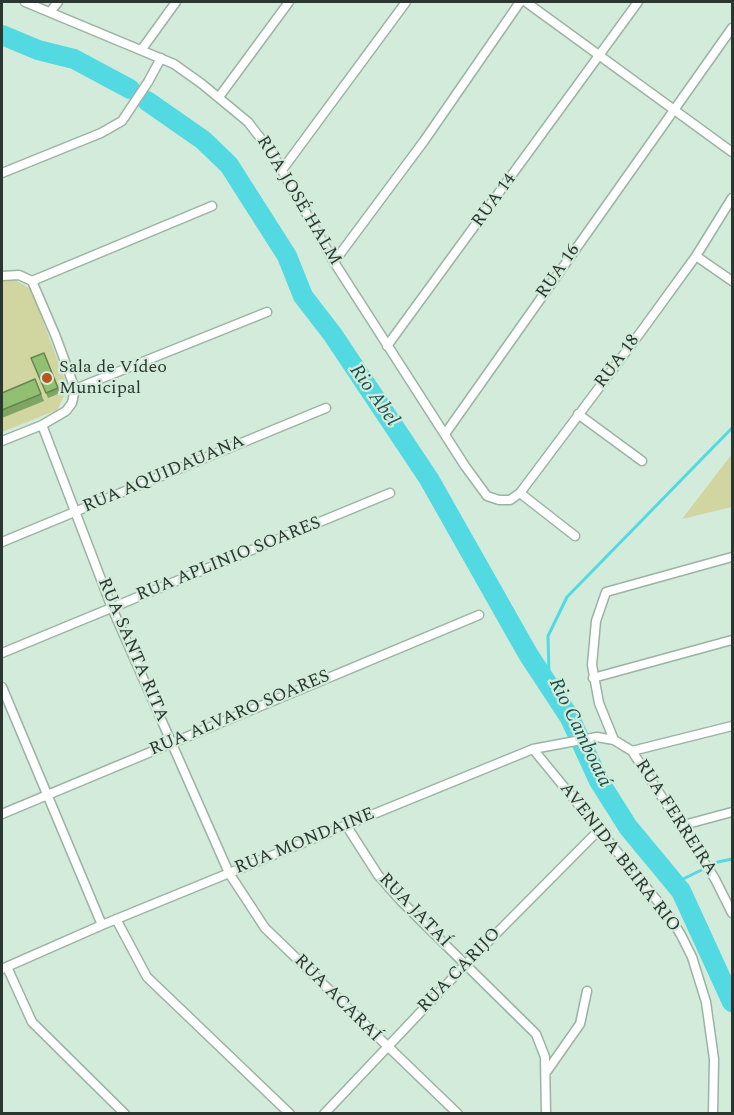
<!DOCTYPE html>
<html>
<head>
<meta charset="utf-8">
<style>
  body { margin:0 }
  #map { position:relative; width:734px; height:1115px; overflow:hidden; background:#d2ebda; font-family:Spectral,serif }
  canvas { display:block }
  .frame { position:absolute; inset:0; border:3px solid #2c3630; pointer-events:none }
</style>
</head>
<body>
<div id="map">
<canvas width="734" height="1115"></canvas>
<div class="frame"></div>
</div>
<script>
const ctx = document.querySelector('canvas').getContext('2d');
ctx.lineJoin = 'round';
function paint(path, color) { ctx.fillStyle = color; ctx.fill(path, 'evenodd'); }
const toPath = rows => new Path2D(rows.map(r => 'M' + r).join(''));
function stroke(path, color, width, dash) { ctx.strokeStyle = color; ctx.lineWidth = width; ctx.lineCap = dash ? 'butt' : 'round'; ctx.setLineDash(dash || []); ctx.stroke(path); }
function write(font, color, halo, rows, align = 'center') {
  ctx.font = font + ' Spectral,serif'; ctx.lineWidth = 4.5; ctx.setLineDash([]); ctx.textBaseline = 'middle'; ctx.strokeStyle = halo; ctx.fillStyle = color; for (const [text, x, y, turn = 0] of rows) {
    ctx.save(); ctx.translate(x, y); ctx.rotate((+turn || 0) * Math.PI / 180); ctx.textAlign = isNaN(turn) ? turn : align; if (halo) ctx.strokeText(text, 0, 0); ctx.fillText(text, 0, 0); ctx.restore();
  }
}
paint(toPath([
  [11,278,31,289,68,388,57,410,2,432,2,281],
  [732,454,732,507,682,519]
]), '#d1d5a0');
stroke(toPath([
  [570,718,549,674,548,636,567,597,732,428],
  [691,912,683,879,718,862,732,859]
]), '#53d9e2', 3);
stroke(toPath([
  [2,35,38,50,74,59,130,89],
  [147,101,203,140,229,165,287,256,303,296,333,335,429,479,528,654,570,718,599,781,628,827,681,891,732,1002]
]), '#53d9e2', 20);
const minor = toPath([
  [25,2,174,64,202,84,248,122,272,153,334,262,465,466,487,496,499,500,510,500,520,493,640,333,696,256,732,198],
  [526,2,732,152],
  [50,12,58,2],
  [142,49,176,2],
  [219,97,289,2],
  [282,170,406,2],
  [2,173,101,133,122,121,148,82,161,58],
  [696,256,732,281],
  [334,262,424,141,520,2],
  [2,276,19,275,32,281,56,337,75,389,72,403,66,411,42,425,2,441],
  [32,281,212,206],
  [387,346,638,2],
  [75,389,267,312],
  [578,414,642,461],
  [42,425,112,608,229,873,265,928,458,1114],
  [445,434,732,28],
  [520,493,575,536],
  [2,542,326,408],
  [732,557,606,592,596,621,592,665,599,703,614,740,632,751,715,879,732,913],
  [2,653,390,493],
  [593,678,732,640],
  [2,687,102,925],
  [533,749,668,914,681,935,692,957,706,1002,714,1059,713,1114],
  [632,751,732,726],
  [2,814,479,615],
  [346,825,378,875,402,902,536,1034,545,1057,546,1114],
  [680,826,732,812],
  [116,919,147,977,290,1114],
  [7,967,32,1022,125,1114],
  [2,969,102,925,533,749,597,737,614,740],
  [547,1071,580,1024,587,991],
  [324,1114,466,964,599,830]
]);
stroke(minor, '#9bb3a3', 11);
stroke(minor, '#fff', 8);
paint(toPath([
  [44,353,60,393,48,398,32,358],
  [35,379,44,401,2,418,2,393]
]), '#7ea563');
const building = toPath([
  [44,353,58,388,46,393,31,358,44,353],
  [35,379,41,394,2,410,2,393,35,379]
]);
paint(building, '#92c073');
stroke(building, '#668650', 1.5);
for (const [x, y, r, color] of [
  [47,378,6,"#b85420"]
]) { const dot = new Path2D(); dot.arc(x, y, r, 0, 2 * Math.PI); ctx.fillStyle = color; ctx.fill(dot); stroke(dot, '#d2ebda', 2); }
write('18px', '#2c3630', '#d2ebda', [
  ["RUA JOSÉ HALM",298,201,59],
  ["RUA 14",495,201,-54],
  ["RUA 16",559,272,-55],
  ["RUA 18",618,362,-53],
  ["RUA AQUIDAUANA",164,475,-23],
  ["RUA APLINIO SOARES",229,560,-22],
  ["RUA SANTA RITA",132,650,67],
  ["RUA ALVARO SOARES",240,714,-23],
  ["RUA FERREIRA",675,818,57],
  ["RUA MONDAINE",305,842,-22],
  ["AVENIDA BEIRA RIO",619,858,52],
  ["RUA JATAÍ",414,911,46],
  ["RUA CARIJO",460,971,-46],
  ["RUA ACARAÍ",337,999,45]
]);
write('18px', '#2c3630', '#d2ebda', [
  ["Sala de Vídeo",59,368],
  ["Municipal",59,389]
], 'left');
write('italic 20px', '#165053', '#d2ebda', [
  ["Rio Abel",373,396,55],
  ["Rio Camboatá",579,733,64]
]);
</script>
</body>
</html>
